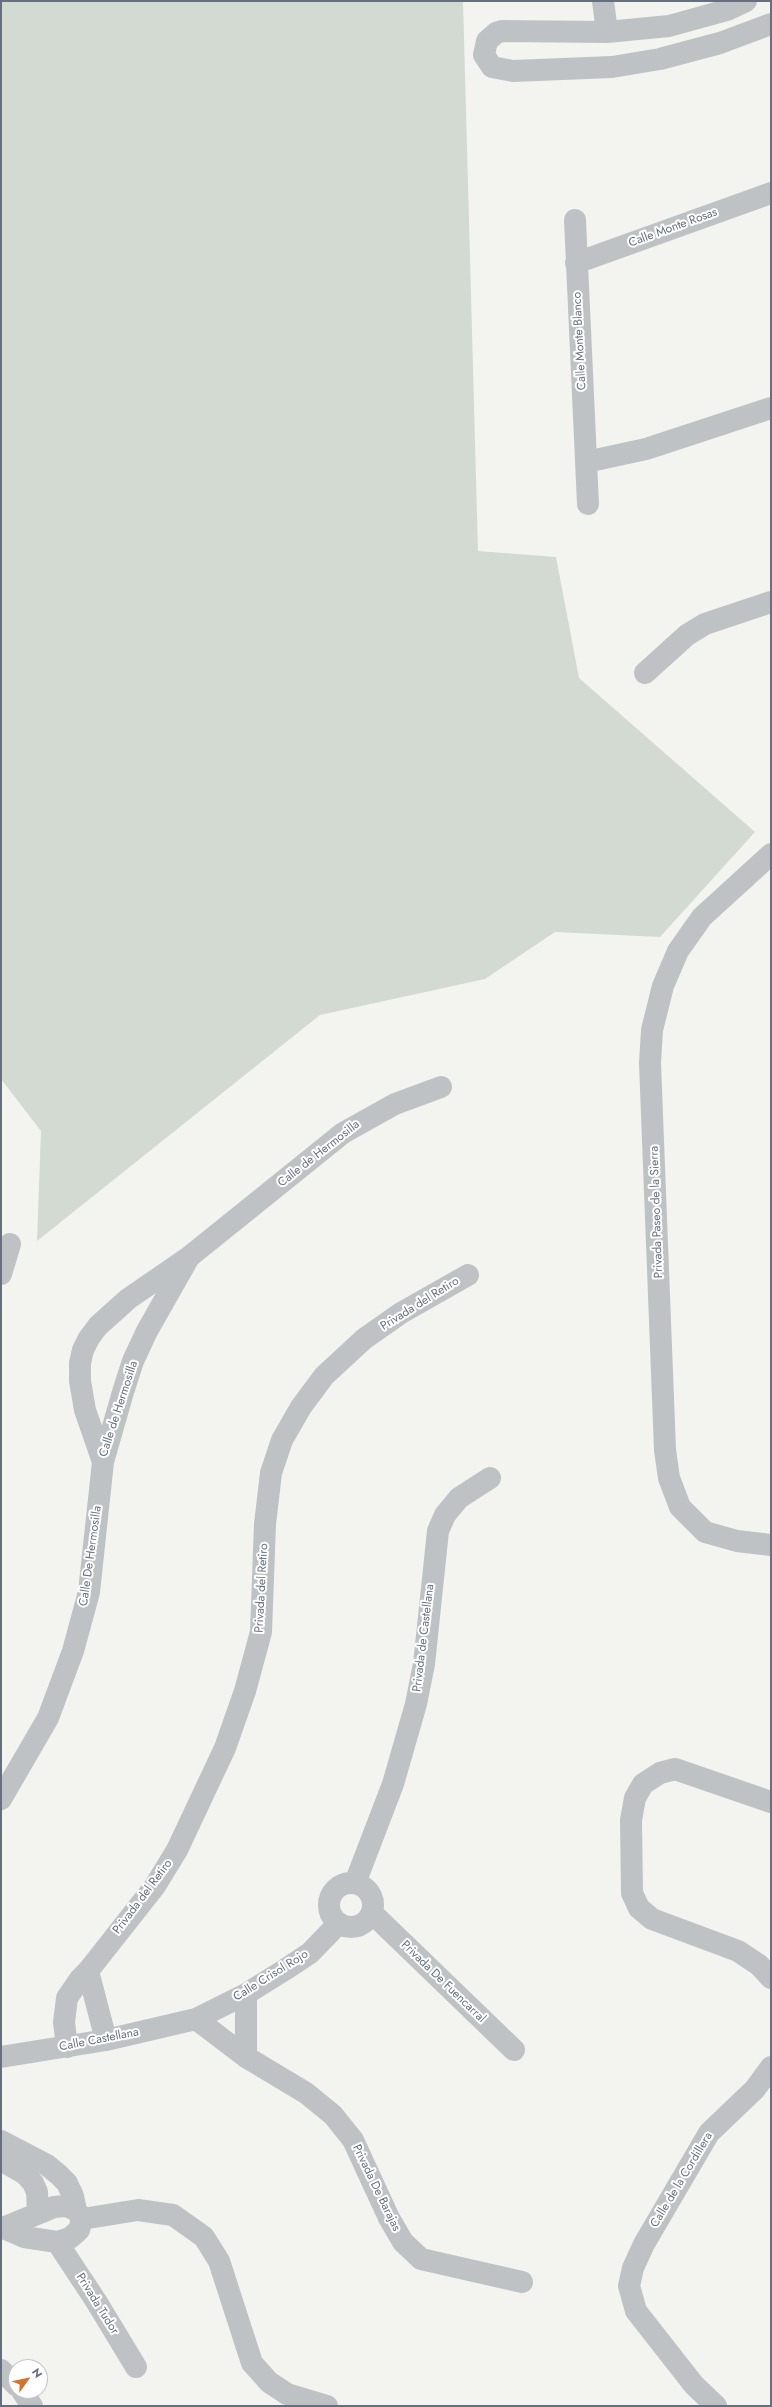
<!DOCTYPE html>
<html>
<head>
<meta charset="utf-8">
<style>
  body { margin:0 }
  #map { position:relative; width:772px; height:2407px; overflow:hidden; background:#f3f4f0; font-family:Jost,sans-serif }
  canvas { display:block }
  .frame { position:absolute; inset:0; border:2px solid #656f7e; pointer-events:none }
  .north { position:absolute; left:8px; top:2359px; width:40px; height:40px; box-sizing:border-box; background:#fff; border:1px solid #c1c5cb; border-radius:50%; rotate:57deg; font-size:11px; font-weight:700; line-height:16px; text-align:center; color:#656f7e }
  .north::after { content:''; display:block; margin:auto; width:14px; height:18px; background:#d17432; clip-path:polygon(50% 0,100% 100%,50% 72%,0 100%) }
</style>
</head>
<body>
<div id="map">
<canvas width="772" height="2407"></canvas>
<div class="frame"></div>
<div class="north">N</div>
</div>
<script>
const ctx = document.querySelector('canvas').getContext('2d');
ctx.lineJoin = 'round';
function paint(path, color) { ctx.fillStyle = color; ctx.fill(path, 'evenodd'); }
const toPath = rows => new Path2D(rows.map(r => 'M' + r).join(''));
function stroke(path, color, width, dash) { ctx.strokeStyle = color; ctx.lineWidth = width; ctx.lineCap = dash ? 'butt' : 'round'; ctx.setLineDash(dash || []); ctx.stroke(path); }
function write(font, color, halo, rows, align = 'center') {
  ctx.font = font + ' Jost,sans-serif'; ctx.lineWidth = 4; ctx.setLineDash([]); ctx.textBaseline = 'middle'; ctx.strokeStyle = halo; ctx.fillStyle = color; for (const [text, x, y, turn = 0] of rows) {
    ctx.save(); ctx.translate(x, y); ctx.rotate((+turn || 0) * Math.PI / 180); ctx.textAlign = isNaN(turn) ? turn : align; if (halo) ctx.strokeText(text, 0, 0); ctx.fillText(text, 0, 0); ctx.restore();
  }
}
paint(toPath([
  [1,1,463,1,478,551,556,557,579,678,755,832,660,937,555,932,485,979,320,1015,37,1241,41,1131,1,1079]
]), '#d3dad2');
stroke(toPath([
  [603,1,607,32],
  [746,1,727,10,669,26,607,32,502,31,496,33,487,41,484,55,492,67,513,71,612,67,660,59,720,43,771,24],
  [575,220,588,504],
  [576,263,771,193],
  [586,462,646,449,771,408],
  [645,673,687,635,705,624,771,602],
  [771,854,702,917,678,951,663,986,652,1030,650,1063,665,1450,669,1478,680,1507,705,1532,737,1541,771,1545],
  [1,1274,10,1244],
  [103,1462,85,1410,80,1381,80,1363,83,1350,89,1338,98,1326,128,1299,189,1257,343,1133,395,1104,441,1087],
  [1,1799,48,1718,73,1651,89,1592,103,1462,123,1392,133,1361,147,1331,189,1257],
  [771,1802,675,1769,660,1773,643,1784,635,1798,631,1820,632,1893,639,1908,652,1919,738,1951,759,1965,771,1978],
  [355,1883,393,1784,416,1704,424,1664,438,1531,445,1515,459,1498,490,1478],
  '329 1905a22 22 0 1 1 44 0a22 22 0 1 1-44 0Z',
  [372,1913,514,2050],
  [88,1971,106,2040],
  [246,1994,246,2057],
  [196,2019,246,2057,306,2093,333,2115,353,2140,389,2218,403,2242,421,2259,522,2282],
  [67,2047,64,2022,67,1998,80,1979,88,1971,155,1886,177,1850,225,1748,245,1691,261,1632,265,1524,271,1473,282,1440,301,1407,324,1376,364,1339,401,1313,468,1275],
  [1,2057,106,2040,196,2019,246,1994,286,1969,310,1953,339,1923],
  [1,2141,47,2165,59,2175,67,2183,73,2196,76,2210],
  [1,2160,25,2174,33,2183,37,2192,38,2213],
  [82,2219,138,2210,173,2215,204,2237,219,2261,252,2363,269,2382,287,2394,327,2406],
  [1,2227,24,2237,57,2242,70,2238,79,2230,82,2219,76,2210,66,2206,54,2207,3,2228],
  [57,2242,96,2301,136,2367],
  [1,2370,16,2385],
  [22,2391,32,2406],
  [716,2406,694,2385,636,2311,629,2286,633,2268,644,2244,709,2133,755,2089,771,2067]
]), '#bfc2c5', 22);
write('12px', '#656f7e', '#fff', [
  ["Calle Monte Rosas",673,228,-20],
  ["Calle Monte Blanco",580,341,-93],
  ["Calle de Hermosilla",319,1154,-38],
  ["Privada Paseo de la Sierra",657,1212,-92],
  ["Privada del Retiro",420,1304,-32],
  ["Calle de Hermosilla",119,1409,-72],
  ["Calle De Hermosilla",91,1556,-82],
  ["Privada del Retiro",262,1588,-87],
  ["Privada de Castellana",424,1638,-83],
  ["Privada del Retiro",143,1897,-53],
  ["Calle Crisol Rojo",271,1976,-32],
  ["Privada De Fuencarral",443,1982,44],
  ["Calle Castellana",99,2040,-11],
  ["Calle de la Cordillera",682,2180,-59],
  ["Privada De Barajas",376,2188,64],
  ["Privada Tudor",97,2304,58]
]);
</script>
</body>
</html>
